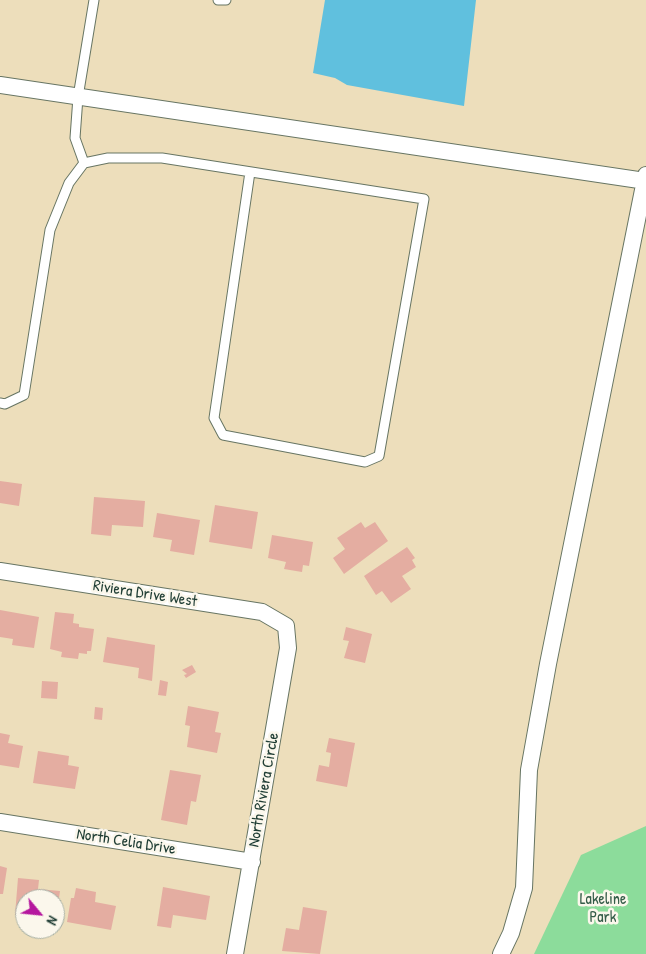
<!DOCTYPE html>
<html>
<head>
<meta charset="utf-8">
<style>
  body { margin:0 }
  #map { position:relative; width:646px; height:954px; overflow:hidden; background:#eddebb; font-family:"Patrick Hand",sans-serif }
  canvas { display:block }
  .north { position:absolute; left:15px; top:889px; width:50px; height:50px; box-sizing:border-box; background:#fbf7ec; border:1px solid #a3ada2; border-radius:50%; rotate:118deg; font-size:14px; font-weight:700; line-height:20px; text-align:center; color:#1f3d34 }
  .north::after { content:''; display:block; margin:auto; width:18px; height:22px; background:#b5179e; clip-path:polygon(50% 0,100% 100%,50% 72%,0 100%) }
</style>
</head>
<body>
<div id="map">
<canvas width="646" height="954"></canvas>
<div class="north">N</div>
</div>
<script>
const ctx = document.querySelector('canvas').getContext('2d');
ctx.lineJoin = 'round';
function paint(path, color) { ctx.fillStyle = color; ctx.fill(path, 'evenodd'); }
const toPath = rows => new Path2D(rows.map(r => 'M' + r).join(''));
function stroke(path, color, width, dash) { ctx.strokeStyle = color; ctx.lineWidth = width; ctx.lineCap = dash ? 'butt' : 'round'; ctx.setLineDash(dash || []); ctx.stroke(path); }
function write(font, color, halo, rows, align = 'center') {
  ctx.font = font + ' "Patrick Hand",sans-serif'; ctx.lineWidth = 5; ctx.setLineDash([]); ctx.textBaseline = 'middle'; ctx.strokeStyle = halo; ctx.fillStyle = color; for (const [text, x, y, turn = 0] of rows) {
    ctx.save(); ctx.translate(x, y); ctx.rotate((+turn || 0) * Math.PI / 180); ctx.textAlign = isNaN(turn) ? turn : align; if (halo) ctx.strokeText(text, 0, 0); ctx.fillText(text, 0, 0); ctx.restore();
  }
}
paint(toPath([
  [646,826,646,954,534,954,581,855]
]), '#8cdc9b');
paint(toPath([
  [325,0,476,0,464,106,347,85,335,78,313,73]
]), '#60c0de');
paint(toPath([
  [0,481,22,484,19,506,0,503],
  [94,497,145,501,143,527,112,525,111,536,91,534],
  [215,505,258,512,252,549,209,542],
  [157,513,200,520,194,555,170,551,172,540,153,537],
  [361,522,365,528,375,522,388,541,344,574,333,558,345,549,337,538],
  [272,535,313,542,309,566,303,565,302,572,284,569,286,562,268,558],
  [407,547,415,558,412,560,416,567,402,576,411,589,391,603,382,591,376,595,364,576],
  [0,610,39,617,34,648,12,645,13,639,0,637],
  [55,612,74,614,73,623,79,624,79,627,94,629,91,651,87,651,87,654,79,653,78,659,61,657,62,652,50,649],
  [346,627,372,634,365,663,344,658,349,641,343,640],
  [107,637,155,645,152,681,138,678,139,668,103,662],
  [192,665,196,672,186,678,184,675,187,674,182,670],
  [160,680,168,682,166,696,158,695],
  [42,681,58,682,57,699,41,698],
  [188,706,219,712,215,732,221,733,217,753,187,747,190,726,185,725],
  [95,707,103,708,102,720,94,719],
  [0,733,10,735,8,743,23,746,19,768,0,765],
  [329,738,355,743,347,787,316,781,319,765,329,767,331,753,326,752],
  [38,751,69,756,68,765,79,767,75,789,33,783],
  [170,770,201,775,196,802,191,801,187,825,161,820],
  [0,866,7,868,3,894,0,894],
  [18,878,39,880,38,889,60,891,56,920,55,899,25,899,25,916,15,915],
  [163,887,210,896,206,920,173,915,171,928,157,926],
  [76,888,96,892,95,902,116,906,111,930,67,922,71,898,74,898],
  [303,907,327,911,320,954,282,951,286,928,299,930]
]), '#e4ada1');
const service = toPath([
  [94,0,78,97,75,138,84,163,108,158,162,158,424,199,379,456,365,462,223,435,214,418,250,172],
  [218,0,226,0],
  [0,403,5,404,24,395,50,230,69,183,84,163]
]);
const minor = toPath([
  [0,85,646,181],
  [0,571,262,612,286,626,288,648,235,954],
  [0,822,252,862],
  [501,954,511,933,524,888,529,770,548,664,646,175]
]);
stroke(service, '#677563', 11);
stroke(minor, '#677563', 18);
stroke(service, '#fff', 9);
stroke(minor, '#fff', 16);
write('16px', '#1f3d34', '#fbf7ec', [
  ["Riviera Drive West",145,594,9],
  ["North Riviera Circle",264,790,-80],
  ["North Celia Drive",126,842,9]
]);
write('16px', '#355d49', '#fbf7ec', [
  ["Lakeline",603,900],
  ["Park",603,918]
]);
</script>
</body>
</html>
